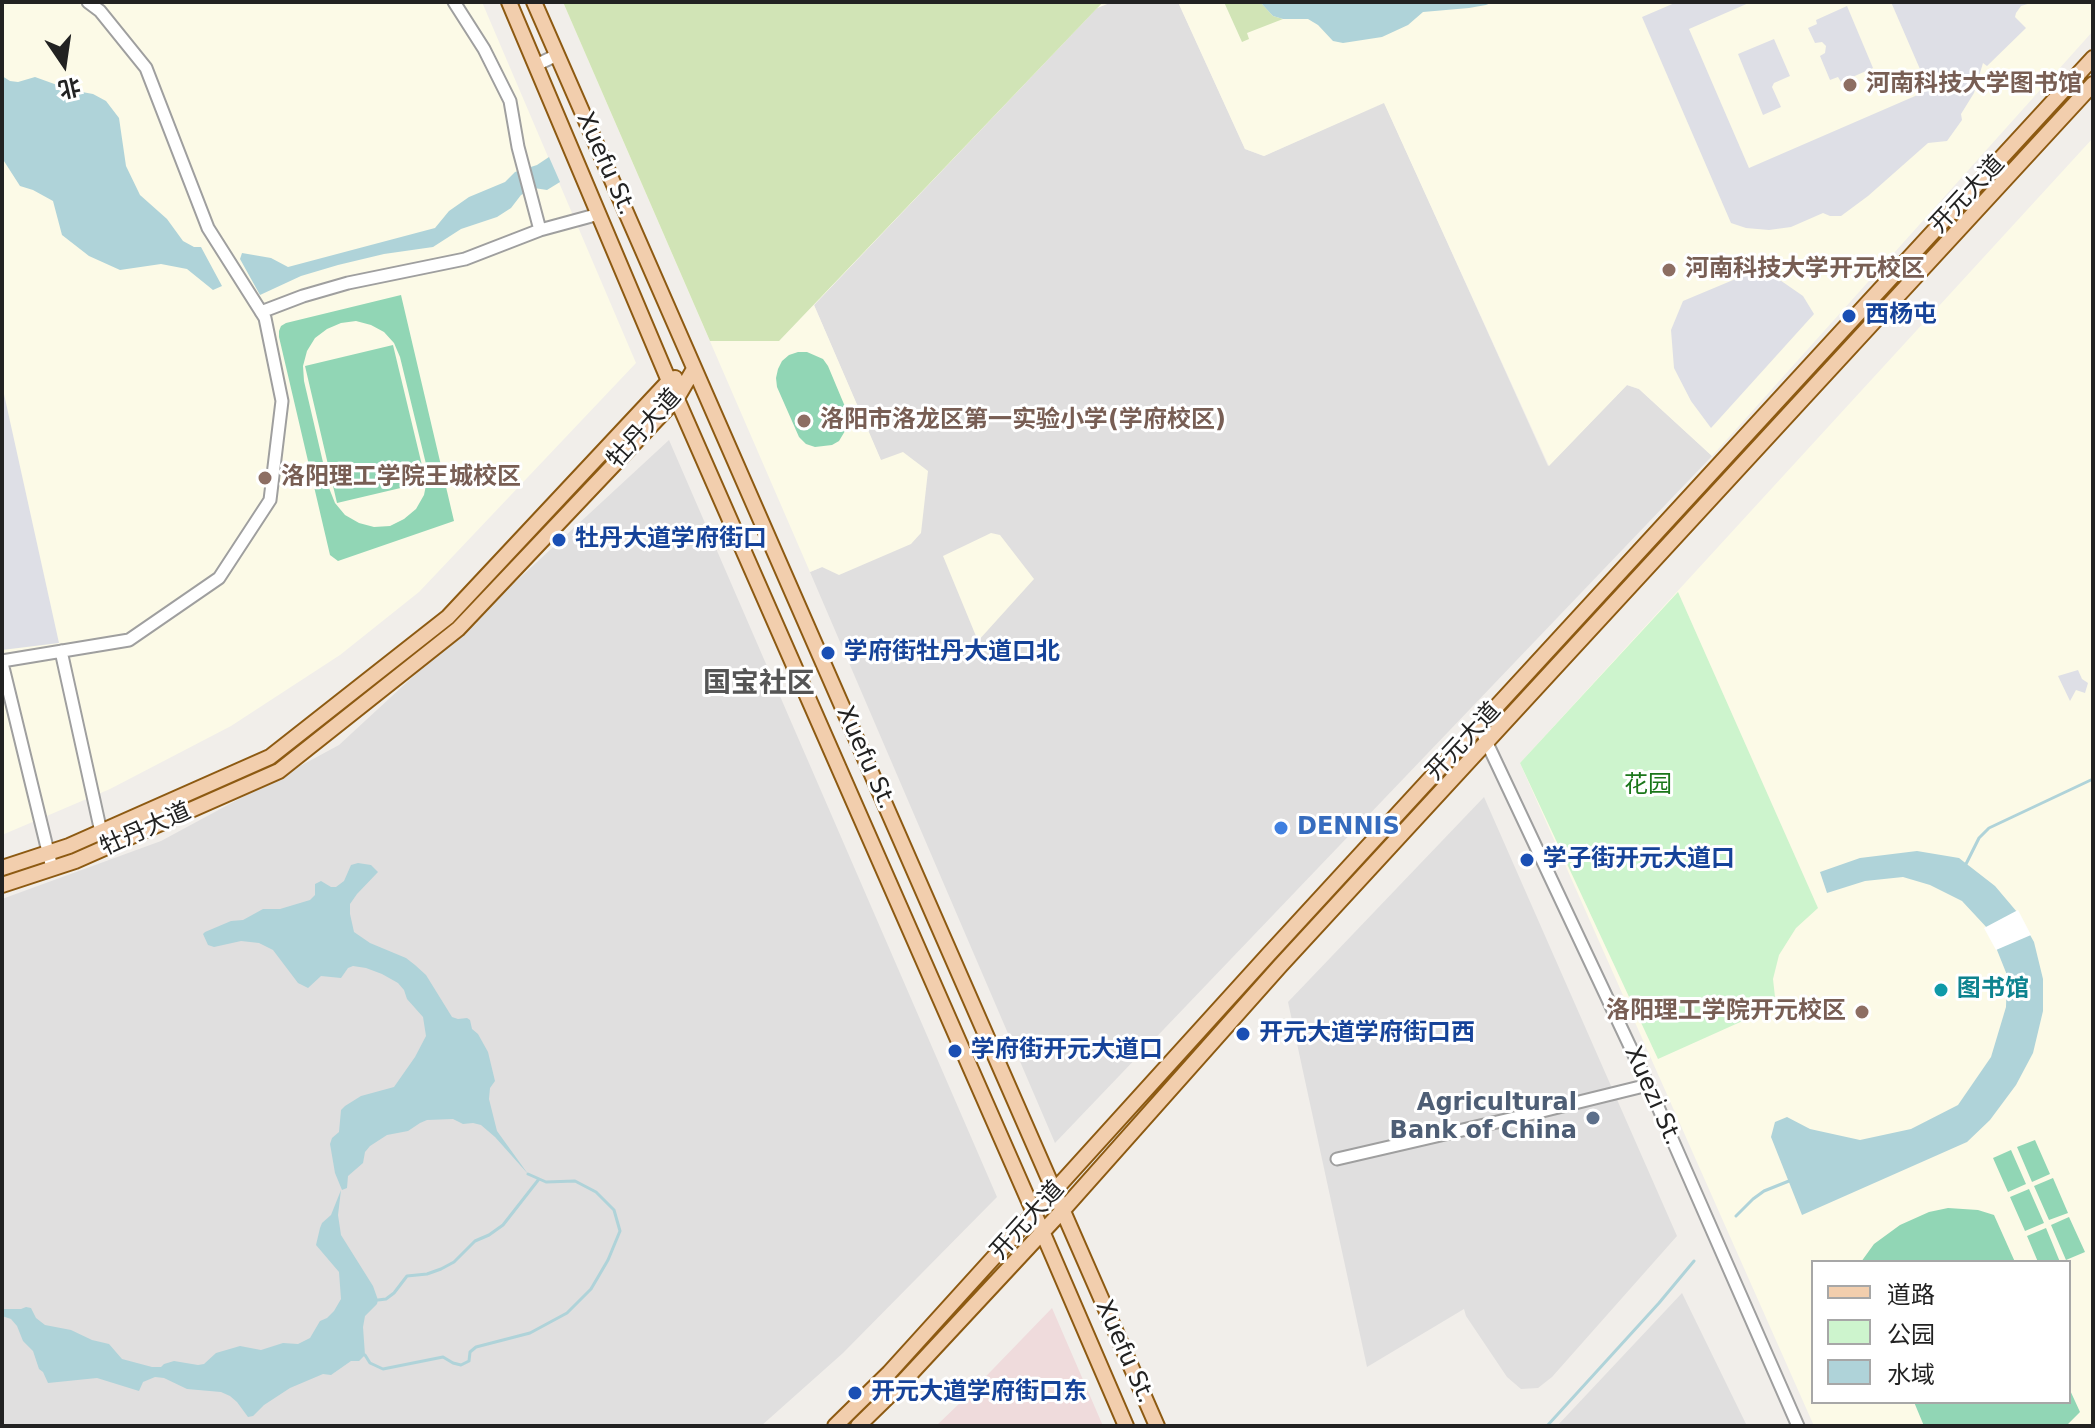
<!DOCTYPE html>
<html>
<head>
<meta charset="utf-8">
<style>
  body { margin:0 }
  #map { position:relative; width:2095px; height:1428px; overflow:hidden; background:#f1eeea; font-family:"DejaVu Sans","Noto Sans SC",sans-serif }
  canvas { display:block }
  .frame { position:absolute; inset:0; border:4px solid #222; pointer-events:none }
  .legend { position:absolute; left:1811px; top:1260px; width:260px; height:144px; box-sizing:border-box; background:#fff; border:2px solid #a7a7a7; margin:0; padding:10px 14px; list-style:none; font-size:24px; color:#222 }
  .legend li { display:flex; align-items:center; gap:16px; height:40px }
  .legend b { width:40px; border:2px solid #a7a7a7 }
  .north { position:absolute; left:24px; top:24px; width:80px; height:80px; -webkit-text-stroke:6px #fff; paint-order:stroke; rotate:167deg; font-size:22px; font-weight:700; line-height:32px; text-align:center; color:#222 }
  .north::after { content:''; display:block; margin:auto; width:28px; height:36px; background:#222; clip-path:polygon(50% 0,100% 100%,50% 72%,0 100%) }
</style>
</head>
<body>
<div id="map">
<canvas width="2095" height="1428"></canvas>
<div class="frame"></div>
<ul class="legend">
<li><b style="height:10px;background:#f2cead"></b>道路</li>
<li><b style="height:22px;background:#cdf4cd"></b>公园</li>
<li><b style="height:22px;background:#afd3d9"></b>水域</li>
</ul>
<div class="north">北</div>
</div>
<script>
const ctx = document.querySelector('canvas').getContext('2d');
ctx.lineJoin = 'round';
function paint(path, color) { ctx.fillStyle = color; ctx.fill(path, 'evenodd'); }
const toPath = rows => new Path2D(rows.map(r => 'M' + r).join(''));
function stroke(path, color, width, dash) { ctx.strokeStyle = color; ctx.lineWidth = width; ctx.lineCap = dash ? 'butt' : 'round'; ctx.setLineDash(dash || []); ctx.stroke(path); }
function write(font, color, halo, rows, align = 'center') {
  ctx.font = font + ' "DejaVu Sans","Noto Sans SC",sans-serif'; ctx.lineWidth = 6; ctx.setLineDash([]); ctx.textBaseline = 'middle'; ctx.strokeStyle = halo; ctx.fillStyle = color; for (const [text, x, y, turn = 0] of rows) {
    ctx.save(); ctx.translate(x, y); ctx.rotate((+turn || 0) * Math.PI / 180); ctx.textAlign = isNaN(turn) ? turn : align; if (halo) ctx.strokeText(text, 0, 0); ctx.fillText(text, 0, 0); ctx.restore();
  }
}
paint(toPath([
  [1112,2,1178,2,1245,149,1264,156,1384,102,1548,466,1627,385,1639,389,1712,456,1055,1143,810,572,822,567,881,461,814,305,1097,8],
  [669,440,997,1197,843,1353,761,1426,2,1426,2,899,161,841,339,745],
  [1484,797,1677,1236,1552,1377,1538,1388,1521,1389,1507,1377,1466,1316,1464,1309,1367,1367,1288,1002],
  [1682,1293,1747,1426,1557,1426]
]), '#e0dfdf');
paint(toPath([
  [1052,1308,1103,1426,936,1426,964,1399]
]), '#efdbdc');
paint(toPath([
  [2,2,482,2,636,363,419,592,340,655,231,726,110,789,2,835],
  [563,2,1112,2,1097,8,814,305,881,460,903,452,928,471,921,533,911,544,839,575,822,567,810,572],
  [1178,2,2093,2,2093,31,1712,456,1639,389,1627,385,1549,466,1384,103,1264,156,1245,149],
  [2093,138,2093,1426,1814,1426,1520,763],
  [1813,1262,2069,1262,2069,1402,1813,1402],
  [991,533,1000,535,1034,579,978,641,943,556]
]), '#fcfae7');
paint(toPath([
  [563,2,1103,2,779,341,710,341],
  [1224,2,1260,2,1273,16,1283,19,1247,33,1249,39,1242,42]
]), '#d1e4b6');
paint(toPath([
  [1678,592,1818,908,1796,928,1779,955,1773,979,1776,1006,1658,1059,1520,763]
]), '#cdf4cd');
paint(toPath([
  [401,295,454,521,338,561,330,555,279,337,279,331,281,326,286,323],
  [356,321,371,325,384,332,394,343,400,357,426,464,427,480,424,495,416,509,404,519,390,526,374,527,359,523,345,515,335,503,329,488,304,381,303,366,307,351,315,338,327,329,341,323],
  [393,345,426,482,337,503,305,366],
  [798,352,807,352,823,359,828,366,846,409,848,426,839,441,832,445,815,447,806,444,799,437,777,387,776,378,778,369,782,361,789,355],
  [2035,1140,2050,1174,2032,1182,2017,1147],
  [2011,1150,2026,1184,2008,1192,1993,1158],
  [2053,1178,2068,1213,2049,1220,2034,1186],
  [2029,1189,2044,1223,2025,1231,2010,1197],
  [1948,1208,1978,1210,1994,1215,2015,1262,1861,1262,1874,1244,1900,1225,1929,1212],
  [2069,1217,2085,1252,2066,1260,2051,1225],
  [2046,1228,2060,1262,2038,1262,2027,1236],
  [2069,1388,2080,1412,2066,1426,1924,1426,1914,1402,2069,1402]
]), '#91d6b5');
paint(toPath([
  [1677,2,1751,2,1689,29,1749,168,1929,90,1891,2,2034,2,2021,6,2016,13,2015,17,2026,28,1987,66,1983,63,1974,93,1961,114,1962,120,1947,141,1928,143,1868,196,1841,216,1830,216,1823,213,1791,227,1769,230,1746,228,1731,223,1642,17],
  [1847,6,1873,68,1841,82,1838,77,1830,80,1820,56,1825,53,1826,46,1822,42,1815,43,1808,28,1817,24,1816,20],
  [1774,39,1790,76,1774,83,1772,87,1781,107,1763,115,1738,54],
  [1757,270,1777,278,1803,296,1814,314,1711,428,1691,401,1674,368,1671,330,1683,301],
  [2,385,59,643,2,650],
  [2078,670,2082,679,2088,683,2085,693,2076,690,2070,701,2058,676]
]), '#dedfe6');
paint(toPath([
  [1260,2,1493,2,1486,5,1469,8,1423,12,1408,25,1382,37,1343,43,1333,41,1318,25,1308,19,1283,19,1273,16],
  [2,76,10,81,18,82,35,77,71,90,93,94,106,101,119,118,126,166,140,195,167,219,183,241,194,247,201,247,222,286,213,290,187,269,161,264,120,270,89,256,62,235,53,201,33,190,20,186,2,158],
  [549,157,560,182,547,190,534,188,521,195,511,208,497,217,461,229,433,247,384,254,338,265,301,276,260,295,240,259,242,253,271,258,288,267,435,228,449,211,469,197,505,182,515,172,537,165],
  [1917,851,1959,858,1995,886,2017,912,2034,942,2043,979,2043,1011,2033,1053,2016,1085,1990,1120,1967,1142,1802,1215,1771,1137,1775,1122,1787,1117,1810,1129,1860,1140,1911,1129,1958,1105,1991,1057,2006,1007,2007,975,1989,930,1962,901,1930,885,1903,877,1865,881,1827,893,1820,872,1860,858],
  [358,863,371,865,378,872,357,894,350,904,350,914,354,932,370,943,406,958,415,965,426,975,452,1017,458,1019,467,1018,470,1020,472,1029,478,1034,488,1052,495,1081,490,1088,489,1099,497,1131,528,1174,495,1137,481,1125,473,1123,463,1124,453,1119,427,1120,420,1123,408,1131,387,1135,370,1146,365,1152,363,1163,348,1176,347,1188,342,1190,335,1173,330,1144,332,1138,339,1132,341,1110,345,1106,361,1096,394,1087,415,1057,426,1036,423,1017,407,999,404,990,398,983,382,974,366,968,353,966,348,968,341,978,321,976,308,988,298,983,273,950,259,943,241,941,214,947,208,945,203,934,205,932,231,921,243,920,263,909,280,909,310,900,315,895,315,884,321,881,331,887,336,887,344,881,351,865],
  [341,1190,338,1215,341,1235,373,1286,378,1300,377,1304,365,1316,363,1327,365,1355,359,1361,351,1361,331,1375,323,1374,290,1388,264,1405,253,1416,248,1417,237,1402,230,1396,221,1392,187,1389,164,1378,155,1377,143,1382,139,1391,97,1378,48,1383,43,1372,39,1369,33,1351,23,1341,17,1326,11,1319,2,1316,2,1309,21,1309,26,1307,31,1308,36,1318,45,1325,71,1330,92,1340,109,1344,122,1359,152,1367,161,1367,164,1364,174,1361,198,1365,204,1364,216,1353,240,1346,261,1350,283,1343,298,1344,310,1338,320,1321,327,1318,334,1311,341,1299,339,1272,316,1245,320,1228,322,1223,331,1215]
]), '#afd3d9');
paint(toPath([
  [2018,910,2031,935,1996,950,1984,928]
]), '#fff');
stroke(toPath([
  [1966,864,1979,838,1989,828,2093,779],
  [1736,1216,1753,1199,1764,1191,1789,1181],
  [378,1300,386,1299,394,1293,407,1276,427,1274,441,1269,454,1262,475,1241,489,1235,503,1225,539,1179],
  [365,1355,370,1363,383,1369,443,1357,453,1363,461,1365,469,1361,470,1352,476,1347,530,1333,567,1313,591,1289,608,1260,620,1231,614,1210,596,1192,575,1181,546,1182,528,1174],
  [1547,1426,1659,1303,1694,1261]
]), '#afd3d9', 3);
const minor = toPath([
  [454,2,484,49,510,101,518,147,540,230],
  [536,65,557,55],
  [261,312,303,296,348,283,465,259,540,230,599,214],
  [61,651,101,832,108,846],
  [2,661,129,640,219,578,270,500,282,401,265,318,208,228,146,68,100,11,88,2],
  [2,663,52,868],
  [1479,726,1651,1091,1798,1426],
  [1337,1159,1510,1119,1648,1085]
]);
const major = toPath([
  [509,2,669,381,1042,1231,1126,1426],
  [534,2,1157,1426],
  [2,868,69,846,270,757,448,617,669,381,675,378],
  [2,885,75,861,279,771,458,629,677,398,694,369],
  [835,1426,889,1373,1268,955,2093,58],
  [858,1426,901,1384,1063,1210,1280,966,2093,84]
]);
stroke(minor, '#9f9f9f', 15);
stroke(major, '#8d5a12', 18);
stroke(minor, '#fff', 11);
stroke(major, '#f2cead', 14);
for (const [x, y, r, color] of [
  [1850,85,8,"#8d6e63"],
  [1669,270,8,"#8d6e63"],
  [1849,316,8,"#1a4fb4"],
  [804,421,8,"#8d6e63"],
  [265,478,8,"#8d6e63"],
  [559,540,8,"#1a4fb4"],
  [828,653,8,"#1a4fb4"],
  [1281,828,8,"#3f7fe0"],
  [1527,860,8,"#1a4fb4"],
  [1941,990,8,"#0f9aa8"],
  [1862,1012,8,"#8d6e63"],
  [1243,1034,8,"#1a4fb4"],
  [955,1051,8,"#1a4fb4"],
  [1593,1118,8,"#5c6f8a"],
  [855,1393,8,"#1a4fb4"]
]) { const dot = new Path2D(); dot.arc(x, y, r, 0, 2 * Math.PI); ctx.fillStyle = color; ctx.fill(dot); stroke(dot, '#fff', 3); }
write('bold 24px', '#785e54', '#fff', [
  ["河南科技大学图书馆",1866,85],
  ["河南科技大学开元校区",1685,270],
  ["洛阳市洛龙区第一实验小学(学府校区)",820,421],
  ["洛阳理工学院王城校区",281,478],
  ["洛阳理工学院开元校区",1846,1012,"right"]
], 'left');
write('24px', '#222', '#fff', [
  ["Xuefu St.",605,164,66],
  ["开元大道",1968,195,-47],
  ["牡丹大道",645,429,-48],
  ["开元大道",1464,742,-47],
  ["Xuefu St.",865,758,66],
  ["牡丹大道",146,830,-24],
  ["Xuezi St.",1652,1096,66],
  ["开元大道",1028,1221,-48],
  ["Xuefu St.",1124,1352,66]
]);
write('bold 24px', '#164399', '#fff', [
  ["西杨屯",1865,316],
  ["牡丹大道学府街口",575,540],
  ["学府街牡丹大道口北",844,653],
  ["学子街开元大道口",1543,860],
  ["开元大道学府街口西",1259,1034],
  ["学府街开元大道口",971,1051],
  ["开元大道学府街口东",871,1393]
], 'left');
write('24px', '#1a7619', '#fff', [
  ["花园",1648,786]
]);
write('bold 24px', '#366cbe', '#fff', [
  ["DENNIS",1297,828]
], 'left');
write('bold 24px', '#0d838f', '#fff', [
  ["图书馆",1957,990]
], 'left');
write('bold 24px', '#4e5e75', '#fff', [
  ["Agricultural",1577,1104],
  ["Bank of China",1577,1132]
], 'right');
write('bold 28px', '#555', '#fff', [
  ["国宝社区",759,685]
]);
</script>
</body>
</html>
